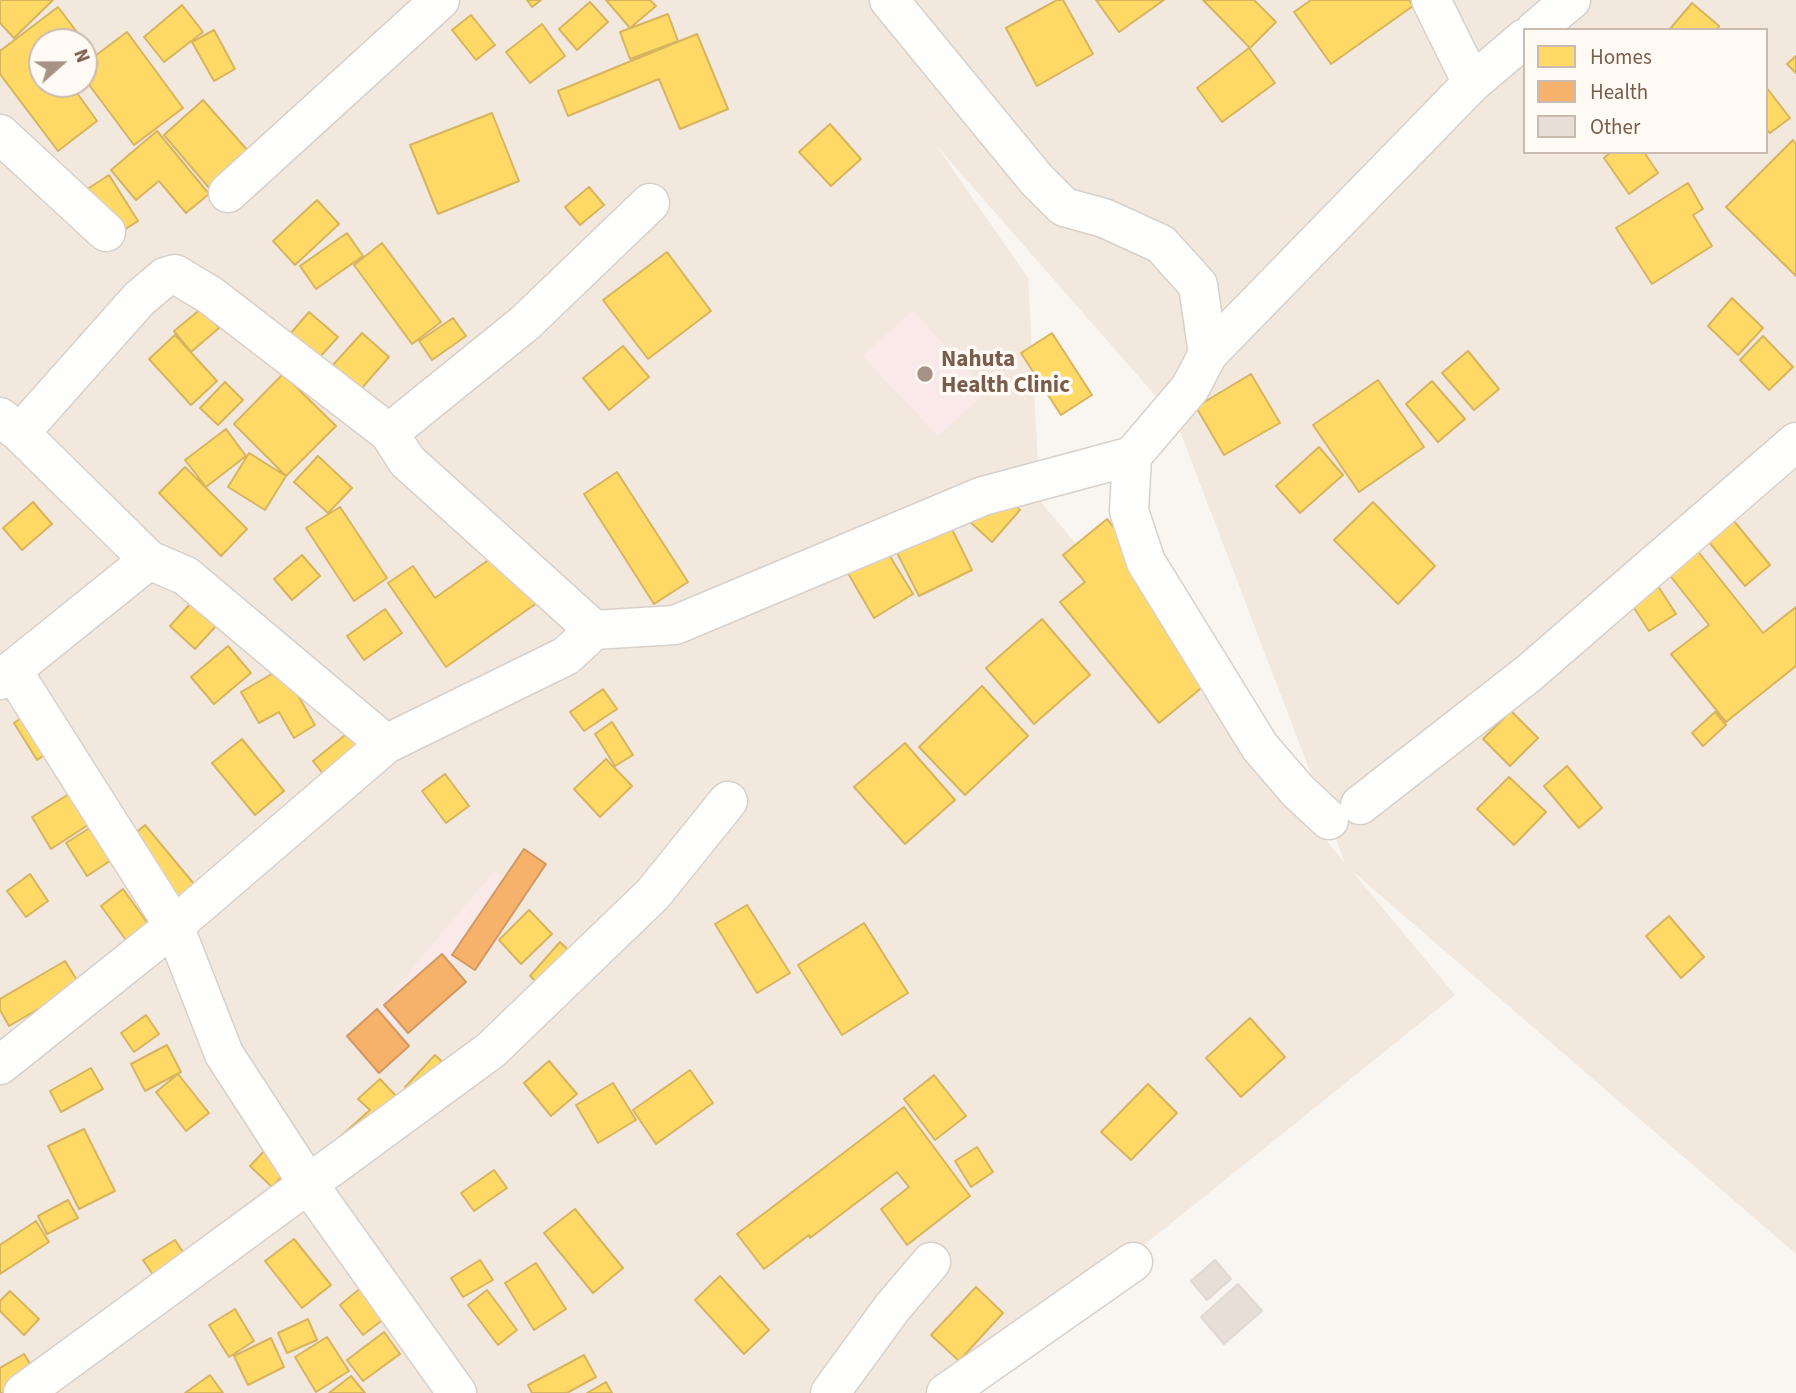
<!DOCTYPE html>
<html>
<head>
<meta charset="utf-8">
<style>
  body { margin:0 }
  #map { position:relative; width:1796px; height:1393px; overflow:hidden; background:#f9f5f0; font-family:"Source Sans 3",sans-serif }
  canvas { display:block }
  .legend { position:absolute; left:1523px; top:28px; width:245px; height:126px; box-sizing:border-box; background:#fffaf3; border:2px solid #cabbb1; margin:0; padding:9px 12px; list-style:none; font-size:21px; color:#7a5c4d }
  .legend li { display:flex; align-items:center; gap:14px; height:35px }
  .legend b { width:35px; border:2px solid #cabbb1 }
  .north { position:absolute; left:28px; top:28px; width:70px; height:70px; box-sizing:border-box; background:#fffaf3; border:2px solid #cabbb1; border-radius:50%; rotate:69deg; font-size:19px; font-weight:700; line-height:28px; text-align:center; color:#7a5c4d }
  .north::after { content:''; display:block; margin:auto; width:24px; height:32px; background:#a69286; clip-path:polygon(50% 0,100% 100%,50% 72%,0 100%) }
</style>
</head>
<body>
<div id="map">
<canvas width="1796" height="1393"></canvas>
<ul class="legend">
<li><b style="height:19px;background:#ffd966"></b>Homes</li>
<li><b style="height:19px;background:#f6b26b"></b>Health</li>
<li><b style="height:19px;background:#e6ded7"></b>Other</li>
</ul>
<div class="north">N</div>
</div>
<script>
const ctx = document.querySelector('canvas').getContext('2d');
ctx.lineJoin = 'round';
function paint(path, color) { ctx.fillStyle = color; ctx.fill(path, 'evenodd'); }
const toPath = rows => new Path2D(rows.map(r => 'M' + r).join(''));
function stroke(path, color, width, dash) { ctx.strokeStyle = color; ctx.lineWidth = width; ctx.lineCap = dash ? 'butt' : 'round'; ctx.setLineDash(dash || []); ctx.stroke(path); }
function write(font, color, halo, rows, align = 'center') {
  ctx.font = font + ' "Source Sans 3",sans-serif'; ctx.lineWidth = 7; ctx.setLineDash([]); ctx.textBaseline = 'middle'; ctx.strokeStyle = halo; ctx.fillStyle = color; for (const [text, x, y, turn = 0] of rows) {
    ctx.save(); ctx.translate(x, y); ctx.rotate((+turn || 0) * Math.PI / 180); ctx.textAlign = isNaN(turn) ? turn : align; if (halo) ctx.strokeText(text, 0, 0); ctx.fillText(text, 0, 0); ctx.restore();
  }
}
paint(toPath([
  [0,0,1796,0,1796,1254,1351,870,1455,995,960,1393,0,1393],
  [1525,30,1766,30,1766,152,1525,152],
  [42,42,84,42,84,84,42,84],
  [936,145,1175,418,1345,863,1040,501,1028,278]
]), '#f2e8de');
paint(toPath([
  [913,310,987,392,938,436,862,356],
  [494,871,521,888,377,1052,360,1030]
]), '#fae9e9');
const homes = toPath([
  [0,0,53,0,14,38,0,23,0,0],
  [527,0,541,0,532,7,527,0],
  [606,0,650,0,656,6,630,28,606,0],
  [1057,0,1063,0,1093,54,1037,86,1006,28,1057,0],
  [1096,0,1164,0,1119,32,1096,0],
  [1203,0,1254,0,1276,22,1250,48,1203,0],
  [1311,0,1409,0,1413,6,1331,64,1294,12,1311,0],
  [590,2,608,22,577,50,559,29,590,2],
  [1692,3,1719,26,1717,30,1669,30,1692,3],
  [182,5,203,32,164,62,144,37,182,5],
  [58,7,95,56,127,32,183,108,134,145,84,78,84,42,42,42,42,84,75,84,72,86,97,121,58,151,0,74,0,51,58,7],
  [668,14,678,41,630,59,620,32,668,14],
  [471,15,495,45,476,60,452,30,471,15],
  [542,24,565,56,530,83,506,52,542,24],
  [214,30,235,69,214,81,192,42,214,30],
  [697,34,728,109,680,129,659,79,568,116,558,91,697,34],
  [1249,48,1275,83,1222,122,1197,88,1249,48],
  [1796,56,1796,73,1787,64,1796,56],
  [1766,87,1790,118,1770,133,1766,129,1766,87],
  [203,100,256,160,216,196,164,135,203,100],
  [492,113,519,181,438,214,410,145,492,113],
  [830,124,861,159,831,186,799,152,830,124],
  [157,131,209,194,186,213,159,181,136,200,111,170,157,131],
  [1793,140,1796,144,1796,276,1726,207,1793,140],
  [1611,152,1644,152,1658,173,1629,194,1604,158,1611,152],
  [109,175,138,221,107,241,78,195,109,175],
  [1688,183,1703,209,1693,215,1712,246,1652,284,1616,228,1688,183],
  [589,187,604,205,580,225,565,207,589,187],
  [317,200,339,224,295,265,273,241,317,200],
  [347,233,363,256,316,289,300,266,347,233],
  [382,243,441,322,412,344,354,265,382,243],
  [667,252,711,311,648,359,603,300,667,252],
  [1732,298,1763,328,1738,355,1708,326,1732,298],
  [202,308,219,328,191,352,174,331,202,308],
  [309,312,338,337,319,358,291,333,309,312],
  [453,318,466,336,432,360,419,341,453,318],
  [362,333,389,357,361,389,333,365,362,333],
  [1052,333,1092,395,1061,415,1021,353,1052,333],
  [175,335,217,381,191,405,149,359,175,335],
  [1763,336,1793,367,1769,390,1740,360,1763,336],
  [623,346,649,377,609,410,583,378,623,346],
  [1468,351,1499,389,1474,410,1442,373,1468,351],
  [283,374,336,426,286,476,234,424,283,374],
  [1251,374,1280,423,1224,455,1196,407,1251,374],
  [1378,380,1424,447,1359,492,1313,425,1378,380],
  [1432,381,1465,419,1438,442,1406,404,1432,381],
  [225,382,243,400,218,425,200,408,225,382],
  [226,429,246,456,206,487,185,460,226,429],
  [1319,447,1343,475,1300,513,1276,486,1319,447],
  [249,453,286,476,265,510,228,487,249,453],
  [318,456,352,488,328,513,294,482,318,456],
  [185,467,247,529,221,556,159,493,185,467],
  [617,472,688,582,654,604,584,494,617,472],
  [996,488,1020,510,992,542,968,520,996,488],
  [33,502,52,524,22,550,3,528,33,502],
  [1373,502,1435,566,1398,604,1334,540,1373,502],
  [340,507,387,578,354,601,306,528,340,507],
  [945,515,972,570,919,596,891,541,945,515],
  [1729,515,1770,565,1745,586,1704,536,1729,515],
  [1107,519,1228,666,1159,723,1060,602,1085,582,1063,555,1107,519],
  [883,545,913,594,874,618,845,568,883,545],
  [508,546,544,598,446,667,388,583,413,566,435,598,508,546],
  [1696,549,1763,633,1796,607,1796,666,1726,722,1671,654,1709,625,1668,573,1696,549],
  [302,555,320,576,292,600,274,579,302,555],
  [1656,583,1676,614,1649,631,1629,600,1656,583],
  [200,593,225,616,195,649,170,626,200,593],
  [385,609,402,633,364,660,347,636,385,609],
  [1042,619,1090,675,1034,724,986,668,1042,619],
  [228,646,251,673,214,704,191,677,228,646],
  [282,668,315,725,294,738,279,712,259,723,241,692,282,668],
  [982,686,1028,736,965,795,919,747,982,686],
  [603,689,617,709,584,731,570,712,603,689],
  [37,708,61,745,37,760,14,723,37,708],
  [1511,711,1538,738,1510,766,1483,739,1511,711],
  [1715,712,1726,725,1703,746,1692,733,1715,712],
  [612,722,633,755,615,766,595,734,612,722],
  [355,727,373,750,331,784,313,761,355,727],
  [242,739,284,791,255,815,212,763,242,739],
  [905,743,955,800,905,844,854,787,905,743],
  [606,759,632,786,600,817,574,789,606,759],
  [1567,766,1602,808,1579,828,1544,786,1567,766],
  [445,774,469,806,446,823,422,791,445,774],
  [1509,777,1546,812,1514,845,1477,809,1509,777],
  [69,794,88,825,51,849,32,817,69,794],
  [96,824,116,857,87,876,66,843,96,824],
  [145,825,194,884,163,910,114,852,145,825],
  [30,874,48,901,26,917,7,891,30,874],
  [123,889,149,925,126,940,101,906,123,889],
  [747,905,790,973,757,993,715,924,747,905],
  [529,910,552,934,521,964,499,940,529,910],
  [1669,916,1704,957,1681,978,1646,936,1669,916],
  [864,923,908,993,842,1035,798,965,864,923],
  [560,942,584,965,553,998,530,976,560,942],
  [65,961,80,985,9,1026,0,1010,0,999,65,961],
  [146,1015,159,1034,134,1052,121,1033,146,1015],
  [1250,1018,1285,1057,1241,1097,1206,1058,1250,1018],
  [167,1045,181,1072,145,1091,131,1064,167,1045],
  [435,1055,458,1076,428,1108,405,1087,435,1055],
  [549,1061,577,1094,551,1116,524,1083,549,1061],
  [91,1068,103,1089,61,1112,50,1091,91,1068],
  [690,1070,713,1103,656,1144,633,1110,690,1070],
  [178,1074,209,1113,186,1131,156,1092,178,1074],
  [934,1075,966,1116,935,1140,904,1099,934,1075],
  [380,1079,414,1115,341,1136,370,1110,358,1099,380,1079],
  [613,1083,636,1120,598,1143,576,1105,613,1083],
  [1148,1084,1177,1113,1131,1160,1101,1132,1148,1084],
  [904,1107,970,1196,907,1245,881,1209,909,1187,897,1172,810,1238,809,1235,764,1269,737,1234,904,1107],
  [287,1127,308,1148,272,1187,250,1166,287,1127],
  [84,1129,115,1191,79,1209,48,1146,84,1129],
  [977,1147,993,1172,971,1187,955,1161,977,1147],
  [494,1170,507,1188,474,1211,461,1193,494,1170],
  [68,1200,78,1218,47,1234,38,1216,68,1200],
  [575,1209,623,1268,593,1293,544,1233,575,1209],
  [36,1221,49,1242,0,1274,0,1245,36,1221],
  [294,1239,331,1285,302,1308,265,1261,294,1239],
  [175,1240,189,1261,158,1282,143,1260,175,1240],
  [480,1260,493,1280,463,1297,451,1278,480,1260],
  [536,1263,566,1309,534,1330,505,1283,536,1263],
  [720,1276,769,1330,744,1354,695,1300,720,1276],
  [373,1278,397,1309,363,1335,340,1305,373,1278],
  [976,1287,1003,1313,959,1361,931,1335,976,1287],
  [487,1290,517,1330,498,1345,468,1305,487,1290],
  [10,1291,39,1319,24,1335,0,1311,0,1301,10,1291],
  [235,1309,254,1341,229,1357,209,1325,235,1309],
  [308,1319,317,1340,287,1353,278,1333,308,1319],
  [384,1332,400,1354,363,1381,347,1360,384,1332],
  [327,1337,349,1371,316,1392,295,1357,327,1337],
  [271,1338,284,1367,248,1385,234,1356,271,1338],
  [24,1354,37,1375,7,1393,0,1393,0,1368,24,1354],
  [584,1355,596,1377,567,1393,532,1393,528,1385,584,1355],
  [210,1375,223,1393,185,1393,210,1375],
  [351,1376,365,1393,329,1393,351,1376],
  [606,1382,612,1393,587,1393,606,1382]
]);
paint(homes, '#ffd966');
stroke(homes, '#d7b45e', 2);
const health = toPath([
  [524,849,546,864,475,970,452,955,524,849],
  [442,954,466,982,408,1033,384,1005,442,954],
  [377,1009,409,1046,379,1073,347,1036,377,1009]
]);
paint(health, '#f6b26b');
stroke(health, '#d19862', 2);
const building = toPath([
  [1215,1260,1231,1279,1207,1300,1191,1281,1215,1260],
  [1238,1284,1262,1311,1224,1344,1201,1317,1238,1284]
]);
paint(building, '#e6ded7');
stroke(building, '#e2d8d2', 2);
const minor = toPath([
  [889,0,1036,179,1064,207,1104,218,1161,244,1198,285,1208,354,1190,388,1132,456,1129,511,1146,562,1260,747,1298,791,1329,820],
  [1431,0,1472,83],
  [1535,30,1571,0],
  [0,134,106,232],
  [228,193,440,0],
  [1208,354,1472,83,1525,38],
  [0,417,20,433,149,560,186,576,386,744],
  [20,433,139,299,165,277,175,274,210,295,389,433,407,461,594,630],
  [389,433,525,323,650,203],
  [0,677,12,670,174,926,224,1054,309,1185,457,1393],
  [0,680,149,560],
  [1360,805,1528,674,1796,442],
  [0,1065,174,926,386,744,566,656,594,630,675,625,983,496,1132,456],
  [23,1393,491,1050,653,894,728,801],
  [830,1393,892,1308,931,1262],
  [946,1393,1133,1262]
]);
stroke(minor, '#d7d1cb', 41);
stroke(minor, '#fefefd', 38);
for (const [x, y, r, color] of [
  [925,374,9,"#a69286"]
]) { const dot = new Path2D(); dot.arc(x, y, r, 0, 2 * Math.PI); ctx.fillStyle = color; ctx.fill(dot); stroke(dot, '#fffaf3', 2.5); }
write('bold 23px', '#7a5c4d', '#fffaf3', [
  ["Nahuta",941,361],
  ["Health Clinic",941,387]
], 'left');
</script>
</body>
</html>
